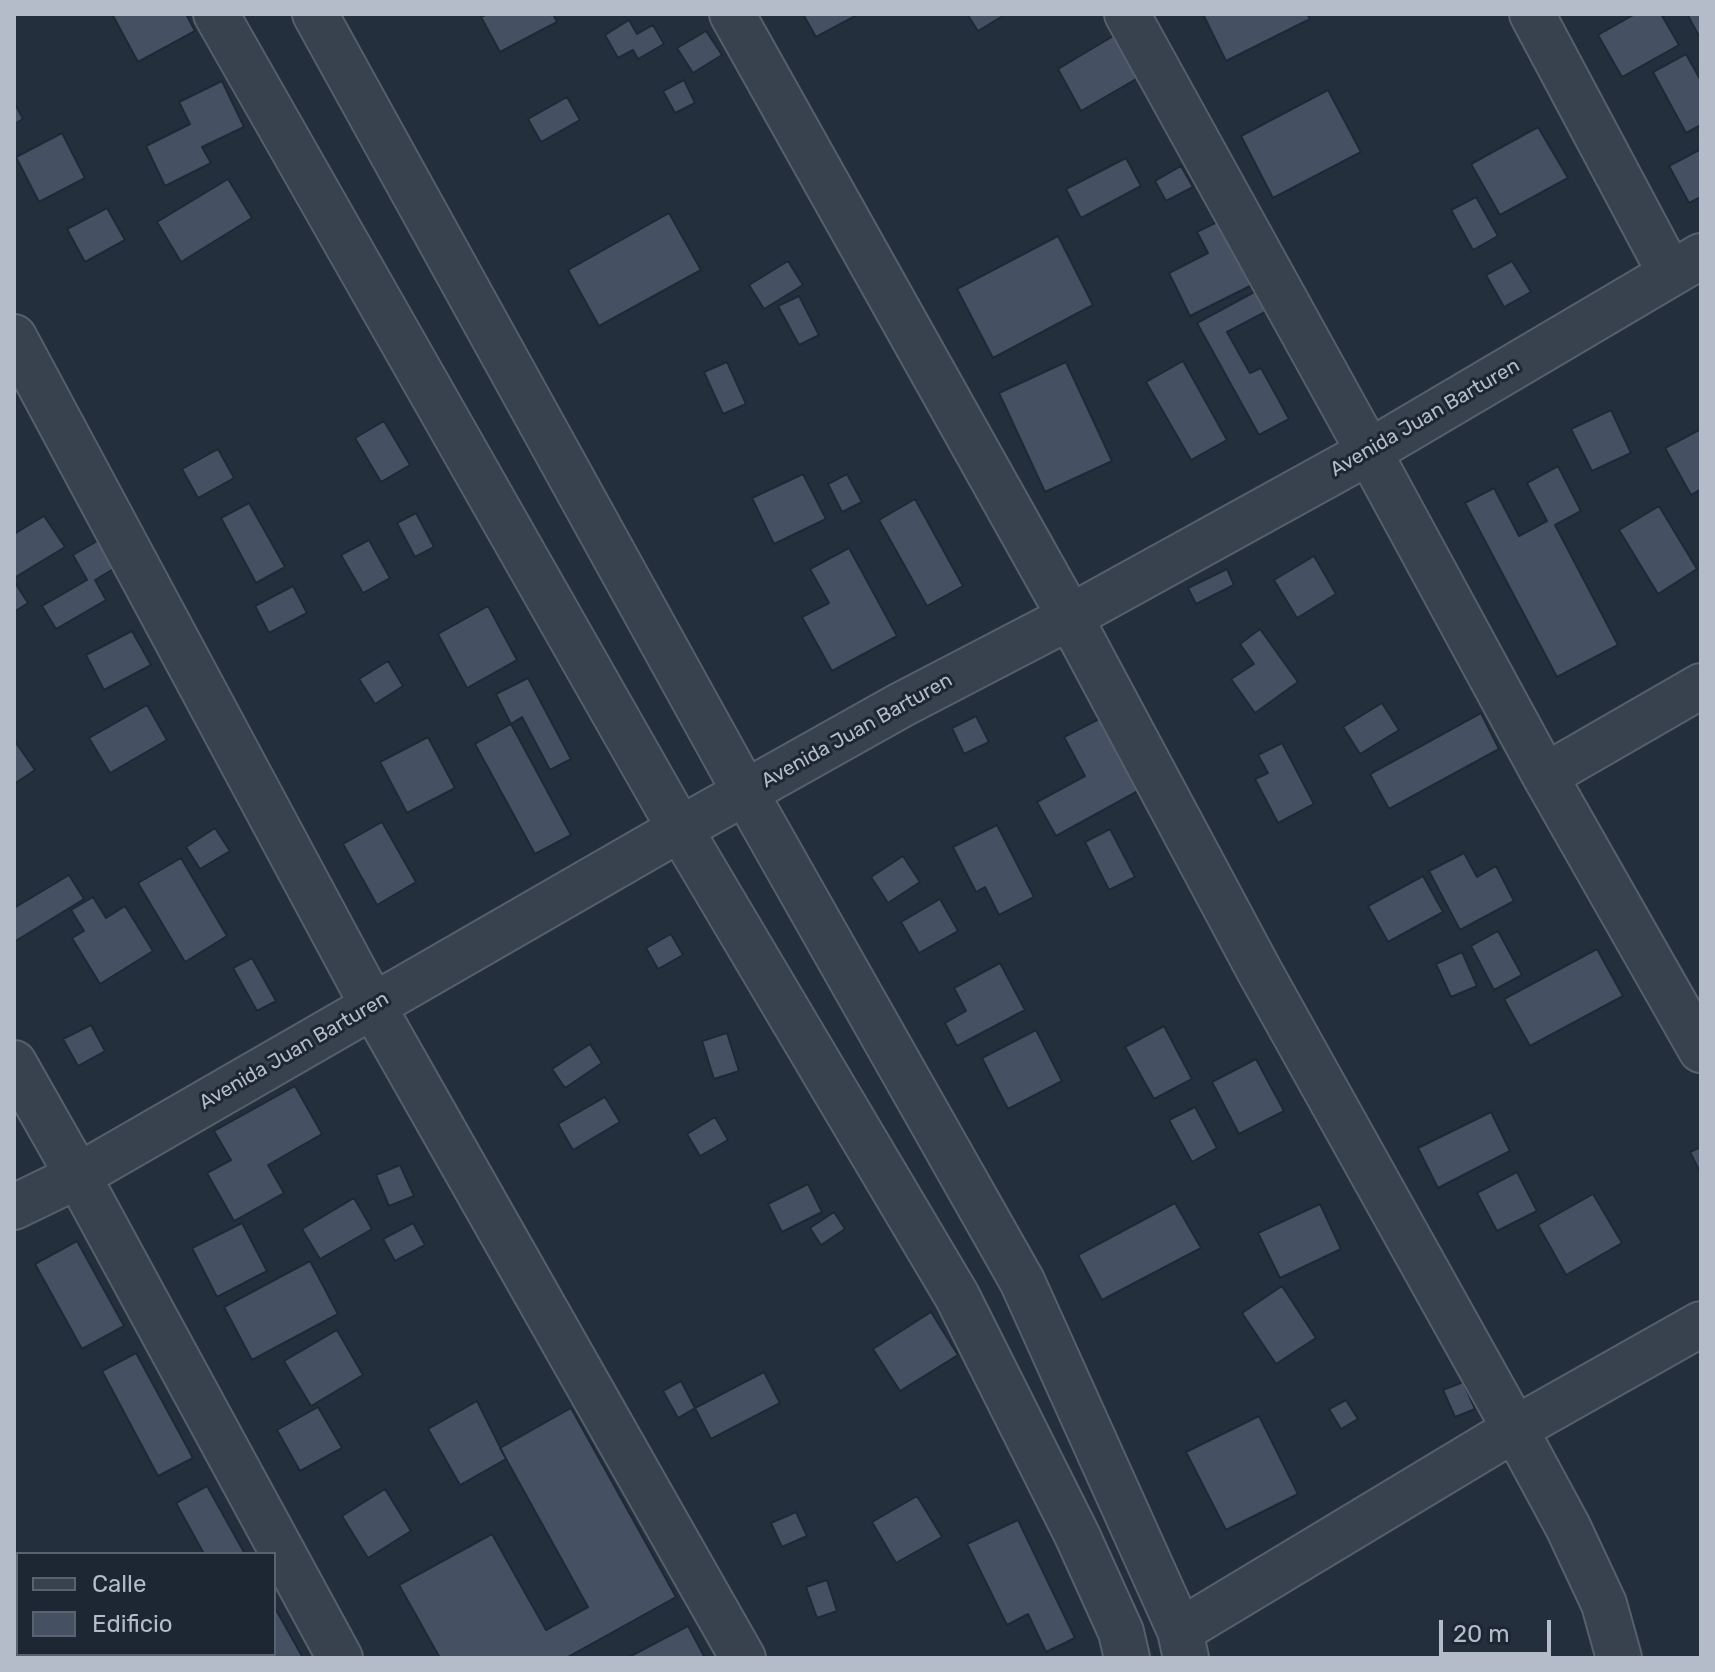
<!DOCTYPE html>
<html>
<head>
<meta charset="utf-8">
<style>
  body { margin:0 }
  #map { position:relative; width:1715px; height:1672px; overflow:hidden; background:#242f3e; font-family:Rubik,sans-serif }
  canvas { display:block }
  .frame { position:absolute; inset:0; border:16px solid #b4bcc9; pointer-events:none }
  .legend { position:absolute; left:16px; top:1552px; width:260px; height:104px; box-sizing:border-box; background:#1d2633; border:2px solid #59626f; margin:0; padding:10px 14px; list-style:none; font-size:24px; color:#b4bcc9 }
  .legend li { display:flex; align-items:center; gap:16px; height:40px }
  .legend b { width:40px; border:2px solid #59626f }
  .scale { position:absolute; left:1439px; top:1620px; width:112px; height:36px; box-sizing:border-box; border:4px solid #b4bcc9; border-top:0; padding-left:10px; font-size:24px; line-height:28px; white-space:nowrap; color:#b4bcc9; -webkit-text-stroke:6px #1d2633; paint-order:stroke }
</style>
</head>
<body>
<div id="map">
<canvas width="1715" height="1672"></canvas>
<div class="frame"></div>
<ul class="legend">
<li><b style="height:10px;background:#38414e"></b>Calle</li>
<li><b style="height:22px;background:#455162"></b>Edificio</li>
</ul>
<div class="scale">20 m</div>
</div>
<script>
const ctx = document.querySelector('canvas').getContext('2d');
ctx.lineJoin = 'round';
function paint(path, color) { ctx.fillStyle = color; ctx.fill(path, 'evenodd'); }
const toPath = rows => new Path2D(rows.map(r => 'M' + r).join(''));
function stroke(path, color, width, dash) { ctx.strokeStyle = color; ctx.lineWidth = width; ctx.lineCap = dash ? 'butt' : 'round'; ctx.setLineDash(dash || []); ctx.stroke(path); }
function write(font, color, halo, rows, align = 'center') {
  ctx.font = font + ' Rubik,sans-serif'; ctx.lineWidth = 6; ctx.setLineDash([]); ctx.textBaseline = 'middle'; ctx.strokeStyle = halo; ctx.fillStyle = color; for (const [text, x, y, turn = 0] of rows) {
    ctx.save(); ctx.translate(x, y); ctx.rotate((+turn || 0) * Math.PI / 180); ctx.textAlign = isNaN(turn) ? turn : align; if (halo) ctx.strokeText(text, 0, 0); ctx.fillText(text, 0, 0); ctx.restore();
  }
}
const building = toPath([
  [112,14,186,14,195,31,138,62,112,14],
  [487,14,553,14,557,22,500,52,481,17,487,14],
  [803,14,859,14,816,37,803,14],
  [967,14,1006,14,978,31,967,14],
  [1203,14,1307,14,1310,19,1226,61,1203,14],
  [1635,14,1661,14,1679,45,1622,77,1598,35,1635,14],
  [1687,14,1701,14,1701,35,1699,36,1687,14],
  [629,20,637,34,653,25,664,44,638,59,633,50,618,58,605,35,629,20],
  [706,31,722,55,693,73,677,48,706,31],
  [1120,32,1143,75,1081,111,1058,69,1120,32],
  [1686,54,1701,81,1701,125,1686,133,1653,72,1686,54],
  [684,80,695,103,675,113,663,91,684,80],
  [222,81,244,127,202,147,211,163,165,186,146,146,190,124,179,102,222,81],
  [1328,90,1361,152,1273,198,1241,136,1328,90],
  [567,97,580,120,541,142,528,119,567,97],
  [14,102,23,119,14,124,14,102],
  [1538,127,1568,178,1500,215,1471,164,1538,127],
  [62,133,85,178,39,202,16,157,62,133],
  [1701,149,1701,197,1689,203,1669,166,1701,149],
  [1126,158,1141,186,1081,218,1066,189,1126,158],
  [1181,166,1193,187,1166,201,1155,181,1181,166],
  [228,179,252,218,181,262,157,222,228,179],
  [1476,197,1498,236,1473,250,1451,210,1476,197],
  [107,208,125,240,85,262,67,229,107,208],
  [669,213,701,270,599,326,568,270,669,213],
  [1225,218,1258,282,1190,316,1169,273,1208,253,1197,232,1225,218],
  [1058,236,1093,305,993,358,957,289,1058,236],
  [788,261,803,285,764,309,749,285,788,261],
  [1512,261,1531,292,1504,307,1486,275,1512,261],
  [1258,290,1269,310,1227,332,1250,373,1261,368,1289,419,1259,435,1197,323,1258,290],
  [799,296,819,335,799,345,778,306,799,296],
  [1183,361,1227,440,1191,460,1146,382,1183,361],
  [727,362,746,404,723,414,704,372,727,362],
  [1066,362,1112,461,1045,492,999,393,1066,362],
  [1611,410,1631,453,1592,471,1571,429,1611,410],
  [384,421,410,465,381,482,355,438,384,421],
  [1701,429,1701,489,1691,495,1665,448,1701,429],
  [218,449,234,478,198,498,182,469,218,449],
  [1558,466,1581,511,1555,525,1618,645,1557,677,1465,503,1494,488,1519,536,1547,521,1527,483,1558,466],
  [803,474,826,519,774,544,752,498,803,474],
  [847,474,862,502,842,512,828,484,847,474],
  [915,499,963,586,927,606,879,520,915,499],
  [249,503,285,567,256,583,221,518,249,503],
  [1659,506,1697,569,1658,594,1619,530,1659,506],
  [416,513,434,547,415,557,397,523,416,513],
  [44,516,65,547,14,578,14,534,44,516],
  [99,540,115,568,95,580,106,600,56,629,42,606,87,580,73,555,99,540],
  [369,540,390,578,363,593,341,555,369,540],
  [849,548,897,636,832,671,802,617,829,603,810,569,849,548],
  [1314,556,1336,594,1297,618,1274,580,1314,556],
  [1227,569,1234,585,1196,604,1188,588,1227,569],
  [14,581,28,603,14,612,14,581],
  [293,586,307,613,269,633,255,606,293,586],
  [488,606,517,660,467,688,438,634,488,606],
  [1260,629,1298,682,1255,713,1231,679,1254,664,1240,644,1260,629],
  [132,631,151,665,104,690,86,655,132,631],
  [388,661,403,686,375,704,359,679,388,661],
  [528,678,571,759,550,770,522,717,511,724,496,694,528,678],
  [1382,703,1399,730,1360,754,1343,727,1382,703],
  [147,705,167,740,110,773,89,738,147,705],
  [1481,713,1499,749,1389,809,1370,774,1481,713],
  [976,716,989,742,964,754,952,728,976,716],
  [1099,719,1138,791,1056,836,1037,802,1085,776,1064,737,1099,719],
  [511,724,571,835,535,854,475,744,511,724],
  [428,737,455,788,407,813,380,762,428,737],
  [14,740,35,770,14,784,14,740],
  [1282,743,1314,804,1278,823,1255,779,1268,773,1258,755,1282,743],
  [382,822,416,882,377,905,343,844,382,822],
  [997,825,1034,897,999,915,985,887,976,892,953,847,997,825],
  [215,828,230,851,200,869,186,847,215,828],
  [1110,829,1135,877,1109,890,1085,842,1110,829],
  [1464,853,1477,877,1496,866,1514,901,1460,930,1429,871,1464,853],
  [903,856,920,882,888,903,871,877,903,856],
  [181,858,227,936,185,962,138,883,181,858],
  [69,875,84,899,14,942,14,908,69,875],
  [1423,876,1443,912,1388,942,1368,906,1423,876],
  [93,897,106,918,125,906,153,951,100,984,72,938,84,931,71,910,93,897],
  [940,899,958,931,919,953,901,922,940,899],
  [1498,931,1522,975,1494,990,1471,946,1498,931],
  [671,934,683,955,658,969,646,948,671,934],
  [1597,949,1623,996,1530,1046,1504,999,1597,949],
  [1462,952,1477,986,1451,997,1436,964,1462,952],
  [252,958,276,1001,257,1011,233,968,252,958],
  [1000,963,1025,1010,957,1046,945,1023,966,1011,954,988,1000,963],
  [91,1025,105,1051,78,1066,63,1039,91,1025],
  [1164,1026,1192,1079,1154,1099,1125,1047,1164,1026],
  [1036,1030,1062,1081,1008,1109,982,1058,1036,1030],
  [727,1033,739,1071,714,1079,702,1041,727,1033],
  [590,1044,602,1063,565,1088,552,1069,590,1044],
  [1256,1059,1284,1111,1239,1134,1212,1082,1256,1059],
  [295,1086,322,1134,268,1165,284,1193,234,1221,207,1173,231,1160,214,1131,295,1086],
  [605,1097,620,1122,573,1150,558,1124,605,1097],
  [1195,1107,1217,1148,1192,1162,1169,1120,1195,1107],
  [1491,1112,1510,1151,1438,1188,1418,1148,1491,1112],
  [715,1117,728,1140,700,1156,687,1134,715,1117],
  [1701,1147,1701,1174,1690,1152,1701,1147],
  [400,1165,414,1196,389,1206,376,1175,400,1165],
  [1517,1172,1537,1211,1497,1231,1477,1193,1517,1172],
  [808,1184,822,1212,782,1232,768,1204,808,1184],
  [1593,1194,1622,1243,1566,1275,1538,1225,1593,1194],
  [354,1198,372,1229,320,1259,302,1229,354,1198],
  [1175,1203,1201,1248,1102,1300,1078,1255,1175,1203],
  [1320,1204,1341,1249,1280,1278,1258,1233,1320,1204],
  [834,1212,845,1229,821,1245,810,1228,834,1212],
  [242,1223,267,1271,217,1297,192,1248,242,1223],
  [413,1223,425,1245,395,1261,383,1239,413,1223],
  [77,1241,124,1326,82,1349,35,1264,77,1241],
  [310,1261,338,1314,252,1360,224,1307,310,1261],
  [1282,1286,1316,1338,1276,1364,1242,1313,1282,1286],
  [931,1312,958,1355,900,1391,873,1349,931,1312],
  [337,1330,363,1375,311,1406,284,1361,337,1330],
  [136,1353,193,1458,158,1476,102,1371,136,1353],
  [764,1372,780,1403,711,1439,695,1408,764,1372],
  [681,1381,695,1408,678,1418,663,1391,681,1381],
  [1463,1382,1475,1409,1455,1417,1443,1390,1463,1382],
  [1346,1400,1358,1419,1341,1429,1329,1409,1346,1400],
  [477,1401,506,1459,460,1485,428,1429,477,1401],
  [318,1407,342,1448,300,1471,277,1430,318,1407],
  [571,1408,676,1597,566,1658,440,1658,399,1585,492,1534,546,1630,588,1607,500,1448,571,1408],
  [1259,1416,1298,1494,1226,1530,1186,1452,1259,1416],
  [207,1486,245,1554,204,1554,176,1503,207,1486],
  [385,1489,411,1531,368,1558,342,1516,385,1489],
  [917,1496,942,1537,896,1563,872,1522,917,1496],
  [796,1512,807,1536,782,1547,771,1523,796,1512],
  [1018,1520,1075,1638,1046,1652,1028,1614,1007,1625,967,1544,1018,1520],
  [827,1580,837,1611,817,1618,806,1587,827,1580],
  [18,1582,18,1633,14,1626,14,1585,18,1582],
  [274,1606,303,1658,262,1658,260,1654,274,1654,274,1606],
  [688,1626,705,1658,627,1658,688,1626],
  [30,1654,76,1654,78,1658,32,1658,30,1654],
  [95,1654,145,1654,137,1658,97,1658,95,1654]
]);
paint(building, '#455162');
stroke(building, '#1f2835', 2);
const minor = toPath([
  [216,14,680,829,957,1296,1077,1535,1121,1632,1127,1658],
  [315,14,745,792,1022,1281,1180,1631,1186,1658],
  [732,14,1070,617,1260,972,1515,1429,1568,1527,1604,1604,1619,1658],
  [1127,14,1369,452,1545,776,1701,1050],
  [1532,14,1670,273],
  [14,337,373,1006,743,1658],
  [1545,776,1701,686],
  [14,1063,78,1176,340,1658],
  [14,1207,78,1176,680,829,901,705,1070,617,1369,452,1701,256],
  [1180,1631,1515,1429,1701,1324]
]);
stroke(minor, '#565f6c', 48);
stroke(minor, '#38414e', 44);
write('20px', '#b4bcc9', '#1d2633', [
  ["Avenida Juan Barturen",1425,418,-30],
  ["Avenida Juan Barturen",857,731,-29],
  ["Avenida Juan Barturen",294,1051,-30]
]);
</script>
</body>
</html>
